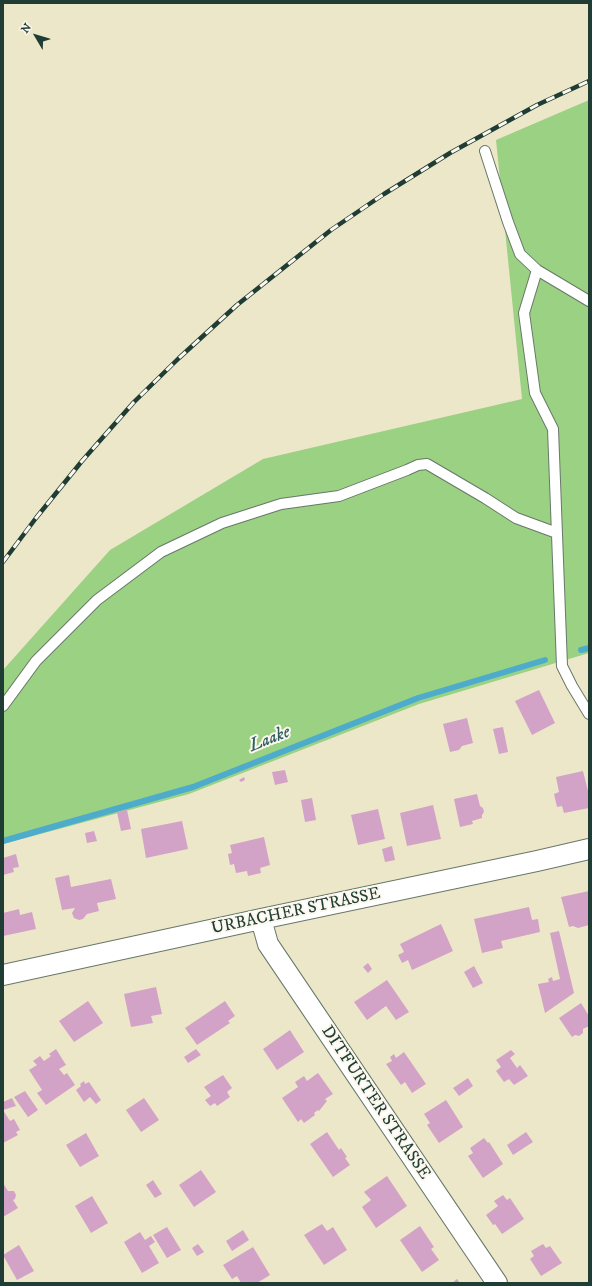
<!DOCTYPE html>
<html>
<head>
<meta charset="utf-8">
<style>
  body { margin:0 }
  #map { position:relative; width:592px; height:1286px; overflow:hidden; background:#ede7c9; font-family:"IM FELL DW Pica",serif }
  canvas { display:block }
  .frame { position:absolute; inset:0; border:4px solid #1f3d34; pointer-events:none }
  .north { position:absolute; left:16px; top:16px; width:40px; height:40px; -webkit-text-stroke:3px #fbf7ec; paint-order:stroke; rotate:308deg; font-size:11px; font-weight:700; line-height:16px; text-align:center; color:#1f3d34 }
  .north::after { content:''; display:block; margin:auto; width:14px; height:18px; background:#1f3d34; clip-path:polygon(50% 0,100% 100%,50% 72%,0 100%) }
</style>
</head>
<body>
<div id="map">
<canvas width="592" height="1286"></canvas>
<div class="frame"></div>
<div class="north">N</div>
</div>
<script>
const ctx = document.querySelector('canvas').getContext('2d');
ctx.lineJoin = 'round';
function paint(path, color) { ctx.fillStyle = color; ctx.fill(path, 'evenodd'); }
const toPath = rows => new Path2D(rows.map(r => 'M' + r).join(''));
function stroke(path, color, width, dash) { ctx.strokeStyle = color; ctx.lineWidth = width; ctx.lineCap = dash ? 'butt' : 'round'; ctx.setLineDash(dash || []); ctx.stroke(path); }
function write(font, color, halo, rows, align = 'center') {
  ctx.font = font + ' "IM FELL DW Pica",serif'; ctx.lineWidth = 4; ctx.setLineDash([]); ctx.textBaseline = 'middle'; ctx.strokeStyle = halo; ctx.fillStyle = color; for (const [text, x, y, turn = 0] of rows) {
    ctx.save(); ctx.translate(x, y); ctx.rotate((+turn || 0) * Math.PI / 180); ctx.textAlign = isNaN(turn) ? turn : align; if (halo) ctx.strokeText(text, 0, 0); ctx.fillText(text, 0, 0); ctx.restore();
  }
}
paint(toPath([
  [589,100,589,653,419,704,189,794,3,844,3,670,110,550,263,459,522,399,496,140]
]), '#9bd183');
stroke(toPath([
  [581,650,589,648],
  [3,841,193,787,418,698,545,660]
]), '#4daccc', 6);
paint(toPath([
  [539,690,555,723,532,735,515,701],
  [467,718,473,743,462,746,459,750,450,752,443,724],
  [503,727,508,752,499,754,493,729],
  [285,770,288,782,275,785,272,772],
  [583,771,589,795,589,808,564,813,562,806,557,807,554,794,559,792,556,777],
  [244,777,245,780,241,782,239,780],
  [477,794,480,806,483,808,484,812,482,815,482,818,472,821,473,824,460,827,454,799],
  [312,798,316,820,305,822,301,800],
  [433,805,441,839,407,846,400,813],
  [378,809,385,839,358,845,351,815],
  [127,810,131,829,121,831,117,812],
  [182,821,188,849,146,858,141,829],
  [94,831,97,841,87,843,85,833],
  [264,837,270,865,260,868,261,873,248,876,247,871,236,873,234,864,230,865,228,854,232,853,230,845],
  [392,846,395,860,385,862,382,849],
  [16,854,19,867,13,868,14,872,3,875,3,858],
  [69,875,71,887,111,879,116,899,97,903,99,911,87,914,83,919,79,920,74,918,72,913,75,908,62,910,55,878],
  [589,891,589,925,578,928,573,926,569,927,561,897],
  [529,907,532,920,538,919,540,932,501,941,503,948,482,953,474,919],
  [19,909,20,915,32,912,36,929,3,936,3,913],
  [441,924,453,951,412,970,408,960,402,963,398,955,404,952,400,944],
  [559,931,574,993,545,1013,538,984,549,982,548,979,552,977,553,981,560,979,550,933],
  [368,963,372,969,368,973,363,967],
  [474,966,483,983,473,988,464,972],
  [387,980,409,1012,396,1020,386,1006,367,1020,354,1002],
  [156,987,162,1014,151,1016,153,1023,131,1027,124,994],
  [88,1001,103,1023,74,1042,59,1021],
  [225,1001,235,1016,228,1021,230,1023,197,1045,185,1028],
  [581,1003,589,1016,589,1026,583,1029,583,1033,579,1036,575,1035,572,1037,559,1018],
  [290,1030,304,1052,277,1070,263,1049],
  [56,1049,66,1065,59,1069,64,1075,67,1073,75,1085,46,1105,37,1093,42,1090,29,1070,37,1065,33,1061,40,1056,44,1061,51,1056,49,1054],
  [196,1049,201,1055,188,1063,184,1057],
  [511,1050,515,1054,510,1058,517,1068,520,1065,528,1076,514,1085,509,1079,504,1082,496,1071,501,1067,496,1060],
  [404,1052,426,1084,412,1093,405,1082,401,1085,386,1064,392,1061,390,1057,394,1054,396,1058],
  [318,1073,333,1094,325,1099,327,1101,319,1111,318,1110,314,1113,315,1115,304,1123,301,1119,298,1122,282,1098,298,1087,295,1082,304,1076,307,1081],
  [223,1075,232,1088,227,1092,230,1097,217,1106,215,1103,210,1106,205,1100,211,1096,204,1087],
  [468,1078,473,1086,459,1096,453,1088],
  [84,1081,85,1084,89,1082,101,1100,96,1104,90,1097,84,1102,76,1090,81,1086,80,1084],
  [25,1091,38,1110,28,1117,14,1097],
  [12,1098,16,1106,3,1110,10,1121,14,1119,20,1130,16,1132,18,1135,3,1143,3,1102],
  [144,1098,159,1120,141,1132,126,1110],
  [446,1100,463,1127,439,1143,427,1125,430,1123,424,1114],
  [327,1132,339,1150,341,1148,347,1157,345,1158,350,1165,333,1177,310,1144],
  [526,1132,533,1142,513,1155,507,1145],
  [86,1133,99,1156,80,1167,66,1145],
  [484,1138,488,1143,489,1142,503,1164,483,1178,468,1156,473,1153,470,1148],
  [201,1170,216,1192,194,1207,179,1185],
  [387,1176,407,1206,376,1228,362,1207,371,1200,364,1192],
  [153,1180,162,1194,155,1198,146,1185],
  [3,1183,8,1191,14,1191,16,1195,15,1199,13,1200,18,1208,3,1217],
  [503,1195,507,1200,510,1198,524,1219,502,1234,495,1224,493,1225,486,1215,498,1206,494,1201],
  [92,1196,108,1223,91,1233,75,1206],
  [322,1224,327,1231,333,1227,347,1250,324,1265,304,1235],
  [420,1226,434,1247,431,1249,439,1260,422,1272,400,1240],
  [167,1227,181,1250,167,1258,153,1235],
  [243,1230,249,1240,232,1251,226,1241],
  [140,1232,145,1240,151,1236,155,1242,149,1246,159,1263,142,1273,124,1242],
  [198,1244,204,1252,197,1256,192,1248],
  [543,1244,546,1248,550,1246,562,1263,541,1276,530,1259,534,1256,531,1251],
  [19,1245,34,1271,17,1280,3,1255],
  [253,1247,270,1275,257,1283,241,1283,237,1276,232,1279,223,1265],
  [457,1279,460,1283,452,1283]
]), '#d2a3c6');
const service = toPath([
  [485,151,508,222,520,254,537,270,589,301],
  [537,270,524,313,535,393,553,429,562,666,572,686,589,714],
  [3,706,36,661,97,600,161,552,222,523,281,504,339,496,407,470,418,465,427,464,485,498,516,518,557,533]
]);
const minor = toPath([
  [261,919,268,944,497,1283],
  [3,975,261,919,537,861,589,849]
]);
stroke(service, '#677868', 12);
stroke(minor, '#677868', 22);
stroke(service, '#fff', 10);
stroke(minor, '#fff', 20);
const rail = toPath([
  [3,562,36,518,82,461,134,402,179,358,237,305,331,230,384,194,450,153,537,105,589,81]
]);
stroke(rail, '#1f3d34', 4.5);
stroke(rail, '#fbf7ec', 3, [9]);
write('17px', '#1f3d34', '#fbf7ec', [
  ["URBACHER STRASSE",296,912,-12],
  ["DITFURTER STRASSE",375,1103,56]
]);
write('italic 18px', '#2d5e62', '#fbf7ec', [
  ["Laake",270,740,-22]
]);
</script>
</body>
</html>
